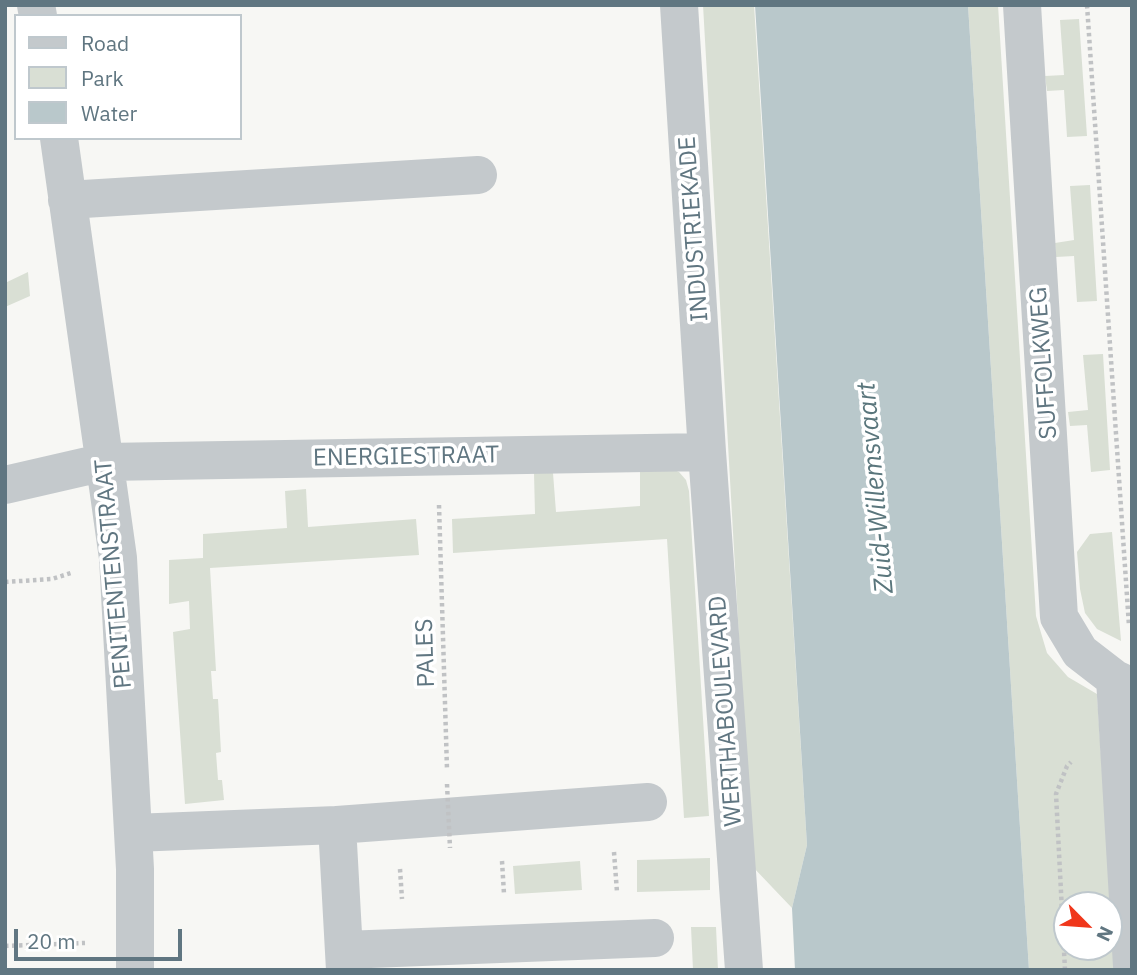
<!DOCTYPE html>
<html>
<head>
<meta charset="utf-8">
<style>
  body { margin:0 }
  #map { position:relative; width:1137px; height:975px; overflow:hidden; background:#f7f7f4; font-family:"IBM Plex Sans",sans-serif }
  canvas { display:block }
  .frame { position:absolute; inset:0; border:7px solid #607681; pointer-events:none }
  .legend { position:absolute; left:14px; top:14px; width:228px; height:126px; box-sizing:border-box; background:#fff; border:2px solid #bfc8cd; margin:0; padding:9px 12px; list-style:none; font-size:21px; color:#607681 }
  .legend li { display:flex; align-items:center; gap:14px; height:35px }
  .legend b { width:35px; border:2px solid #bfc8cd }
  .north { position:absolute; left:1053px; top:891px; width:70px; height:70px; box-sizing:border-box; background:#fff; border:2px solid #bfc8cd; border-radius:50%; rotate:115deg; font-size:19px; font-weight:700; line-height:28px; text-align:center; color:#607681 }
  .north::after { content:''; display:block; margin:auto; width:24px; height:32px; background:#f0371b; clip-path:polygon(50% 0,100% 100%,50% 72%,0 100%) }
  .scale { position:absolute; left:14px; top:929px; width:168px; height:32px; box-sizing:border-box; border:4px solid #607681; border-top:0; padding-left:9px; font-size:21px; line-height:24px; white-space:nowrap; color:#607681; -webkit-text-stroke:5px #fff; paint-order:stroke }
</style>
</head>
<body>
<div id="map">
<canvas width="1137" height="975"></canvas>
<div class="frame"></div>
<ul class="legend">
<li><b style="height:9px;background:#c4c9cc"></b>Road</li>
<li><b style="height:19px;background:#d9dfd4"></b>Park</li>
<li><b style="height:19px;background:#b9c8cb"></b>Water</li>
</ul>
<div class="north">N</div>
<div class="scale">20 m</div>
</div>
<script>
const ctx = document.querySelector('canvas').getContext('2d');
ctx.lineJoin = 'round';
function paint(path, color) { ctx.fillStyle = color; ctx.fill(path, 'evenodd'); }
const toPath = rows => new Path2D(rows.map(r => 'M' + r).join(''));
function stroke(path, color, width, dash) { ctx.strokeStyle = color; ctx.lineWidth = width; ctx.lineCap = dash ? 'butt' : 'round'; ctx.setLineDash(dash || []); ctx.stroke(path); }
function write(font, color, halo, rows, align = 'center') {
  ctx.font = font + ' "IBM Plex Sans",sans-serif'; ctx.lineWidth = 7; ctx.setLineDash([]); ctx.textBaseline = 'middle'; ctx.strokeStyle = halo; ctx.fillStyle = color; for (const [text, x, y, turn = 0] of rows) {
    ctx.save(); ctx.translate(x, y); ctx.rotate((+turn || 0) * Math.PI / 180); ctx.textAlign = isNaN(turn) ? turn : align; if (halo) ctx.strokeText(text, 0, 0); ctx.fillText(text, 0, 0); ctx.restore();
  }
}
paint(toPath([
  [703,5,754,5,807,845,792,908,752,866],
  [968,5,998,5,1036,616,1047,653,1068,677,1097,694,1115,970,1029,970],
  [1067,905,1109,905,1109,947,1067,947],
  [1079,19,1087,136,1067,137,1064,90,1047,91,1045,76,1064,75,1060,20],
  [1090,185,1097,301,1077,302,1074,256,1056,257,1055,243,1074,240,1070,186],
  [28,272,30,296,5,307,5,283],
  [1103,354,1110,470,1091,472,1087,425,1070,426,1068,412,1088,410,1083,355],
  [640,466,668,467,679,472,686,480,689,491,709,816,684,818,667,539,453,553,452,519,535,514,534,473,553,473,556,512,640,506],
  [306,489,308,527,416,519,419,555,210,568,216,671,211,671,213,699,218,699,221,752,216,753,218,780,222,780,224,800,185,804,173,632,190,629,189,601,169,604,169,560,203,558,203,534,287,528,285,491],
  [1112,532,1121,641,1097,629,1085,613,1080,589,1077,552,1090,534],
  [710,858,710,890,637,892,637,860],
  [580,861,582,890,515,894,513,866],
  [691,927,716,927,718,970,693,970]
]), '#d9dfd4');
paint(toPath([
  [755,5,968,5,1029,970,795,970,792,908,807,845]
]), '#b9c8cb');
stroke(toPath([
  [1087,5,1129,626],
  [439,505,447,769],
  [5,582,52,579,71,573],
  [614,852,617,892],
  [502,861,504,894],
  [400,869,402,899],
  [5,946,85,943],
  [1065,970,1056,794,1067,766,1071,762]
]), '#c0c2c4', 4.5, [3.5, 3.5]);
stroke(toPath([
  [36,5,38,16],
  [679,5,707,452,744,970],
  [1022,5,1059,617,1080,652,1115,679,1132,687],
  [59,138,118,558,135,869,135,970],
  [67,200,478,175],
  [5,485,105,462,707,452],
  [1115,679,1132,966],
  [133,833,337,825],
  [344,950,655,938],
  [345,970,337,825,648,802]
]), '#c4c9cc', 38);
stroke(toPath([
  [447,784,450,848]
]), '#c0c2c4', 4.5, [3.5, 3.5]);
write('24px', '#607681', '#fff', [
  ["INDUSTRIEKADE",694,229,-94],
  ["SUFFOLKWEG",1044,363,-94],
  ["ENERGIESTRAAT",406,457,-1],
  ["PENITENTENSTRAAT",114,574,-95],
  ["PALES",426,653,-92],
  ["WERTHABOULEVARD",726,711,-94]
]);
write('italic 26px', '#5a767c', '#fff', [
  ["Zuid-Willemsvaart",876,488,-95]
]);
</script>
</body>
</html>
